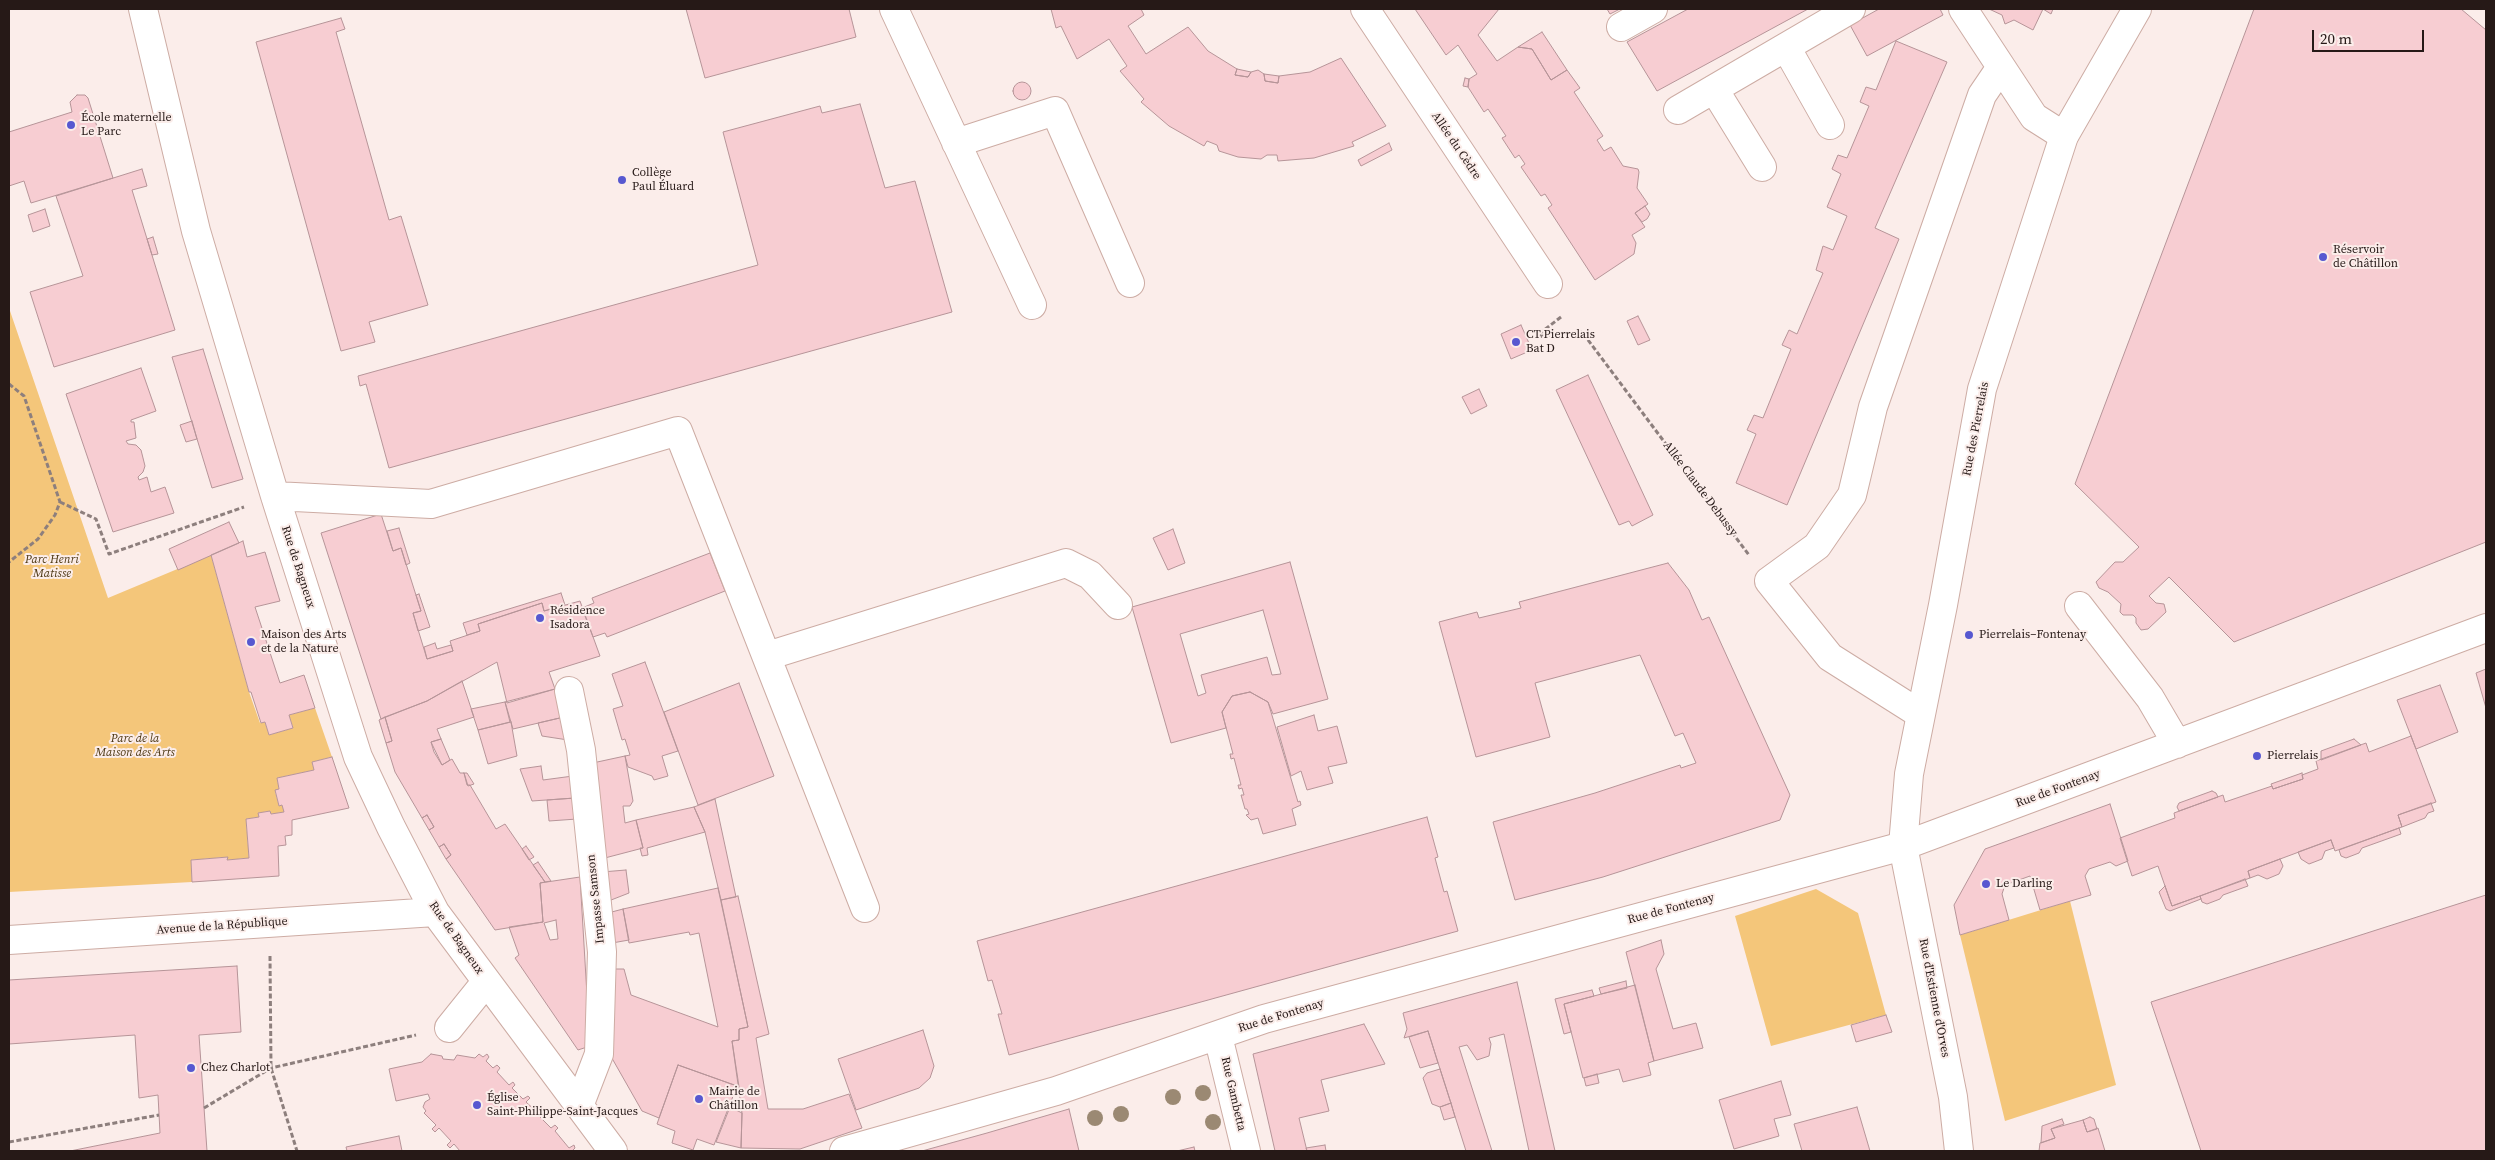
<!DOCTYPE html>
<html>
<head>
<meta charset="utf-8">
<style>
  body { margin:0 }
  #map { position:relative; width:2495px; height:1160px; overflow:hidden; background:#fbedea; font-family:"Source Serif 4",serif }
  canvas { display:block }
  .frame { position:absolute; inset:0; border:10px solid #261917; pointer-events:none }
  .scale { position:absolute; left:2312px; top:30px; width:112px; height:22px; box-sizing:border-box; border:2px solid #261917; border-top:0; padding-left:6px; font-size:15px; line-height:18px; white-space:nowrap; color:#261917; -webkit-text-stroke:4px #fbedea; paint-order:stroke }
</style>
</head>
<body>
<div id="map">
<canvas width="2495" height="1160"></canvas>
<div class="frame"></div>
<div class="scale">20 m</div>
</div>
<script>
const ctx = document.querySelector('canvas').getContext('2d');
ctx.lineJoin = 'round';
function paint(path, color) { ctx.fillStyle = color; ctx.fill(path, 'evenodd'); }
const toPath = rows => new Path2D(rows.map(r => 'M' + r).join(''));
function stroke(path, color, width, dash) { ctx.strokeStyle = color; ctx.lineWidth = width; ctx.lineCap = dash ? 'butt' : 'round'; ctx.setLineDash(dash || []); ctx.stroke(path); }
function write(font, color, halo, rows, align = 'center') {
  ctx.font = font + ' "Source Serif 4",serif'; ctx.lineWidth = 4; ctx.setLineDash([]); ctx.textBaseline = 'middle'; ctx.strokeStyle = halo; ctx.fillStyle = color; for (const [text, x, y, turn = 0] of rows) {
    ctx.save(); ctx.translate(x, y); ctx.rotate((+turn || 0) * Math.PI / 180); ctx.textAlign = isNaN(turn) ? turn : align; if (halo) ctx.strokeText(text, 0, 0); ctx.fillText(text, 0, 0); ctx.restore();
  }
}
paint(toPath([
  [9,308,108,598,211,555,249,692,260,723,265,722,269,735,293,728,289,715,315,708,332,757,312,762,314,770,277,778,279,789,275,791,279,806,282,805,284,812,271,814,270,811,258,813,259,817,246,819,249,858,227,860,227,857,191,860,192,882,9,892],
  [1816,889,1858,913,1886,1015,1771,1046,1735,916],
  [2070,901,2116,1085,2005,1121,1960,935]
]), '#f4c67a');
const building = toPath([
  [686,9,849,9,856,37,705,78,686,9],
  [1051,9,1141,9,1144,15,1128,26,1146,54,1188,27,1208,51,1237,69,1235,75,1248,77,1251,72,1258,70,1264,74,1265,81,1278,83,1279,76,1310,72,1341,58,1386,126,1352,142,1354,146,1314,158,1278,161,1277,155,1267,155,1261,159,1238,157,1219,151,1217,145,1207,141,1204,146,1169,126,1141,102,1144,99,1120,71,1127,66,1109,39,1077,59,1061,26,1056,28,1051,9],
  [1415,9,1499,9,1478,35,1497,61,1518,47,1532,49,1551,80,1567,70,1580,88,1574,92,1603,136,1597,140,1604,151,1611,147,1623,166,1638,169,1639,172,1637,188,1648,204,1635,213,1645,227,1632,235,1636,243,1634,254,1595,280,1548,208,1552,205,1545,194,1541,196,1521,167,1525,164,1519,155,1515,158,1502,138,1506,136,1488,109,1484,112,1468,87,1469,79,1477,74,1458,45,1446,55,1415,9],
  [1607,9,1620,9,1610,14,1607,9],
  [1688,9,1808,9,1657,91,1627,42,1688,9],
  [1879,9,1940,9,1943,15,1867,56,1850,25,1879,9],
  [1989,9,2043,9,2033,30,2014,20,2005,24,2002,15,1989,9],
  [2043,9,2053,9,2051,14,2043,9],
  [2254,9,2461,9,2486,30,2486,542,2234,642,2169,577,2149,596,2156,603,2164,604,2166,612,2148,629,2141,630,2136,623,2136,618,2133,615,2123,615,2120,612,2121,604,2108,592,2099,588,2096,582,2115,562,2123,562,2139,547,2075,484,2254,9],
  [341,18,345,29,336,32,389,220,401,216,428,305,369,322,375,342,341,351,256,42,341,18],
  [1542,32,1567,70,1551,80,1532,49,1518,47,1542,32],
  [1896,41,1947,62,1875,228,1899,239,1787,505,1736,483,1756,434,1747,430,1754,415,1763,418,1791,349,1782,345,1789,330,1797,334,1823,273,1816,270,1823,246,1833,250,1847,216,1827,207,1841,174,1832,169,1838,155,1847,158,1869,106,1860,102,1866,87,1876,90,1896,41],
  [1237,69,1251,72,1248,77,1235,75,1237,69],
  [1264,74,1279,76,1278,83,1265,81,1264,74],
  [1465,78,1469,79,1468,87,1463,86,1465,78],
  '1013 91a9 9 0 1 1 18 0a9 9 0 1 1-18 0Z',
  [77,95,85,95,88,98,113,178,31,203,24,181,9,186,9,132,72,112,70,102,77,95],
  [860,104,885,188,915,181,952,312,389,468,366,384,360,386,358,376,758,265,723,132,820,106,822,113,860,104],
  [1389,143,1392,150,1361,166,1358,160,1389,143],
  [142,169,147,186,132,190,175,330,54,367,30,292,83,276,56,196,142,169],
  [1645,206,1650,214,1647,219,1642,222,1635,213,1645,206],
  [45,209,50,226,33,232,28,215,45,209],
  [153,237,158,254,152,255,147,239,153,237],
  [1638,316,1650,340,1638,345,1627,321,1638,316],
  [1521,325,1532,350,1511,359,1501,334,1521,325],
  [203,349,243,479,212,488,172,357,203,349],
  [141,368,156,411,131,420,131,422,134,422,136,438,126,441,128,444,136,445,141,450,145,466,143,472,138,477,139,480,147,477,151,492,165,487,174,513,113,532,66,394,141,368],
  [1588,375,1653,515,1632,526,1629,521,1619,525,1556,390,1588,375],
  [1479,389,1487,406,1471,414,1462,397,1479,389],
  [192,421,197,439,186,442,180,425,192,421],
  [381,514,393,551,401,548,421,611,413,613,427,659,453,651,450,641,480,631,478,624,542,603,544,611,580,601,600,656,549,672,555,689,507,703,497,662,427,701,381,719,321,533,381,514],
  [229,522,239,543,178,570,169,549,229,522],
  [399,528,410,563,406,565,401,548,393,551,387,531,399,528],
  [1173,529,1185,563,1168,570,1153,538,1173,529],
  [243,541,247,557,265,552,280,601,255,607,280,683,304,675,315,708,289,715,293,728,269,735,265,722,261,723,251,692,249,692,211,555,243,541],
  [710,553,725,591,607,637,605,633,593,637,582,608,594,603,592,598,710,553],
  [1290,562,1328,699,1273,714,1268,702,1250,692,1232,696,1222,712,1226,728,1171,743,1132,607,1290,562],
  [1263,610,1281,674,1272,675,1267,657,1201,675,1206,693,1198,696,1180,634,1263,610],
  [1668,563,1689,590,1702,620,1709,617,1790,795,1780,820,1603,877,1515,900,1493,822,1595,793,1680,765,1681,768,1696,763,1683,733,1675,736,1640,655,1535,683,1550,737,1476,757,1439,622,1477,612,1479,618,1521,608,1519,602,1668,563],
  [561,593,565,605,544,611,542,603,478,624,480,631,467,635,463,623,561,593],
  [419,594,430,627,418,631,413,613,421,611,416,595,419,594],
  [435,643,437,649,451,645,453,651,427,659,424,647,435,643],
  [645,662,678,751,662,756,668,776,654,780,652,776,628,767,625,756,630,755,625,739,622,740,613,709,623,706,612,674,645,662],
  [2486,669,2486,708,2476,673,2486,669],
  [462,681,474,717,437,729,441,739,431,742,434,752,442,765,452,759,460,773,464,773,467,785,470,785,496,829,505,824,545,882,540,883,543,922,495,930,446,859,451,855,444,844,439,847,429,830,434,827,427,815,422,818,395,772,386,743,392,741,385,717,427,701,462,681],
  [739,683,774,776,698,805,664,712,739,683],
  [2440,685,2458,732,2416,749,2397,700,2440,685],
  [555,689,564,717,513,729,505,702,555,689],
  [1250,692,1268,702,1298,802,1300,801,1301,805,1292,809,1296,825,1263,834,1258,818,1251,820,1246,815,1249,814,1247,809,1245,809,1241,795,1244,795,1242,788,1239,789,1238,785,1241,785,1234,758,1231,759,1230,754,1233,754,1222,712,1232,696,1250,692],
  [505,702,510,722,478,730,471,709,505,702],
  [1314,715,1318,731,1337,726,1347,763,1328,767,1333,783,1307,790,1301,771,1291,776,1277,727,1314,715],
  [385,717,392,741,386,743,379,720,385,717],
  [564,717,568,740,542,736,538,723,564,717],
  [511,722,517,756,488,764,478,730,511,722],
  [2411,736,2436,802,2398,815,2402,827,2335,851,2331,840,2248,871,2250,878,2172,906,2158,866,2132,876,2120,838,2175,818,2174,813,2223,795,2225,802,2272,786,2273,789,2303,779,2302,775,2318,769,2316,761,2366,743,2369,752,2411,736],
  [441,739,450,760,442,765,431,742,441,739],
  [2354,739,2361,745,2321,760,2321,751,2354,739],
  [625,756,633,801,630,806,623,806,625,823,636,820,643,848,601,859,588,764,625,756],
  [332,757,349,808,292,820,292,835,285,836,286,845,278,846,279,876,192,882,191,860,228,857,227,860,249,858,246,819,259,817,258,813,270,811,271,814,284,812,282,805,279,806,275,790,279,789,277,778,314,770,312,762,332,757],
  [541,766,543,780,573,776,575,798,532,801,520,769,541,766],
  [464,773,467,773,474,784,468,786,464,773],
  [2302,773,2303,779,2273,789,2271,784,2302,773],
  [2212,791,2216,793,2218,797,2179,811,2177,807,2179,803,2212,791],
  [575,798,577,819,549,821,547,800,575,798],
  [715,799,736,897,721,900,705,832,694,807,715,799],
  [2431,803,2434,811,2428,813,2425,818,2402,827,2398,815,2431,803],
  [2110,804,2128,861,2116,866,2110,862,2089,869,2085,876,2091,895,2040,910,2030,876,2005,885,2002,894,2009,920,1960,935,1954,905,1985,849,2110,804],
  [694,807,705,832,647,848,648,855,642,856,640,848,643,848,636,820,694,807],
  [427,815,434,827,429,830,422,818,427,815],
  [1427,817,1438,857,1435,858,1444,892,1447,891,1458,931,1009,1055,998,1014,1002,1014,992,980,988,981,977,941,1427,817],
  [2399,828,2401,834,2362,848,2359,853,2346,858,2341,856,2339,850,2399,828],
  [2331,840,2334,848,2325,851,2322,859,2309,864,2301,859,2298,852,2331,840],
  [444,844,451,855,446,859,439,847,444,844],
  [526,846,534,857,529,860,522,849,526,846],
  [2280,859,2283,866,2279,874,2267,879,2258,875,2250,878,2248,871,2280,859],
  [538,862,551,881,545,882,533,865,538,862],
  [626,870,629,893,606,902,602,872,626,870],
  [580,877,590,1046,578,1050,515,958,519,955,509,927,543,922,540,883,580,877],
  [556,920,558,939,550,940,544,923,556,920],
  [2245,879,2248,886,2223,895,2220,899,2207,904,2202,902,2200,896,2245,879],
  [2165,886,2172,906,2200,896,2201,899,2170,911,2166,909,2159,892,2165,886],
  [718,888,748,1027,739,1029,739,1040,732,1041,740,1093,735,1091,737,1086,678,1065,659,1118,642,1111,609,1053,612,969,624,969,631,995,718,1027,699,933,690,935,689,932,629,943,623,909,718,888],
  [2486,895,2486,1151,2201,1151,2151,1002,2486,895],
  [738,896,769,1034,756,1038,768,1109,803,1109,849,1094,862,1128,800,1149,741,1148,742,1113,732,1041,739,1040,739,1029,748,1027,721,900,738,896],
  [623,909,629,940,612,943,608,913,623,909],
  [1661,940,1664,954,1656,969,1673,1029,1696,1023,1703,1048,1654,1061,1626,952,1661,940],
  [237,966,241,1032,199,1035,207,1151,70,1151,160,1133,158,1095,139,1098,135,1035,9,1044,9,980,237,966],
  [1626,981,1627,988,1601,994,1599,988,1626,981],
  [1517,982,1555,1151,1529,1151,1504,1034,1489,1038,1491,1044,1489,1056,1477,1060,1467,1045,1459,1047,1492,1151,1466,1151,1428,1031,1404,1038,1407,1029,1403,1013,1517,982],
  [1635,985,1654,1061,1648,1063,1651,1075,1623,1082,1619,1069,1583,1078,1564,1004,1635,985],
  [1592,990,1594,996,1564,1004,1571,1032,1564,1034,1555,999,1592,990],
  [1886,1015,1892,1032,1856,1042,1851,1025,1886,1015],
  [1364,1024,1385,1064,1321,1080,1329,1111,1299,1118,1307,1151,1275,1151,1253,1054,1364,1024],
  [923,1030,934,1066,930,1078,919,1088,856,1110,838,1059,923,1030],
  [1428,1031,1438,1063,1420,1068,1409,1037,1428,1031],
  [431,1054,442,1056,443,1059,454,1060,457,1055,475,1058,479,1054,483,1057,487,1054,489,1057,486,1061,493,1068,497,1065,500,1068,497,1072,509,1085,513,1082,515,1085,512,1088,523,1099,528,1096,530,1098,526,1102,538,1113,541,1110,544,1114,540,1117,551,1128,555,1125,558,1128,555,1131,569,1148,574,1145,575,1148,572,1151,460,1151,454,1144,450,1148,447,1145,451,1141,439,1128,435,1132,432,1129,436,1125,424,1113,426,1111,423,1107,425,1102,430,1099,428,1094,396,1101,389,1069,422,1062,431,1054],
  [678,1065,737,1086,714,1145,697,1139,693,1150,672,1143,675,1131,657,1124,678,1065],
  [1440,1069,1451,1103,1440,1107,1432,1104,1423,1078,1427,1073,1440,1069],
  [1597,1074,1599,1083,1586,1086,1584,1078,1597,1074],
  [1781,1081,1791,1115,1774,1119,1779,1136,1734,1149,1719,1100,1781,1081],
  [1451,1103,1455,1117,1444,1120,1440,1107,1451,1103],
  [730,1107,742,1113,741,1148,716,1142,730,1107],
  [1857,1107,1870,1151,1802,1151,1794,1124,1857,1107],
  [1069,1109,1079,1151,922,1151,987,1133,1069,1109],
  [2090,1117,2094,1119,2097,1129,2087,1132,2083,1120,2090,1117],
  [2062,1119,2064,1124,2051,1129,2055,1138,2041,1143,2042,1126,2062,1119],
  [2083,1120,2087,1132,2098,1128,2105,1151,2039,1151,2040,1143,2055,1138,2051,1129,2083,1120],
  [399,1136,402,1151,347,1151,346,1147,399,1136],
  [1325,1145,1326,1151,1307,1151,1306,1148,1325,1145],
  [1194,1147,1195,1151,1177,1151,1194,1147]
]);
paint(building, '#f7cdd2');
stroke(building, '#b69498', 1);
const minor = toPath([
  [143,9,196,231,275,496,358,757,391,827,435,912,613,1151],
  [894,9,1032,305],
  [1365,9,1548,284],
  [1963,9,2034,117,2064,136],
  [1621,27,1653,9],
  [1786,47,1830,125],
  [1714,89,1762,167],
  [1678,110,1851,9],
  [956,143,1055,111,1130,283],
  [275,496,431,504,678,431,865,908],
  [2079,606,2150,698,2177,744],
  [767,656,1066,563,1090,575,1118,605],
  [569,691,581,750,602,952,599,1054,579,1106],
  [1920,714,1830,657,1769,581,1817,546,1852,495,1873,407,1982,95,2001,67],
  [9,940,435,912],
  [449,1028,486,982],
  [1218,1036,1246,1151],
  [844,1151,1056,1091,1264,1019,1903,846,2486,628]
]);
const major = toPath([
  [1959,1151,1953,1097,1903,846,1909,774,1943,605,1982,389,2064,136,2137,9]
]);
stroke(minor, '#cdaca4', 30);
stroke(major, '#cdaca4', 30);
stroke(toPath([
  [1561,317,1535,337,1582,332,1749,555],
  [9,384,24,396,60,502,55,515,38,539,9,562],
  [60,502,96,519,109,554,244,507],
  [270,956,271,1068,297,1151],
  [204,1108,271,1068,416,1035],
  [9,1142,159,1115]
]), '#8d7f7d', 3, [5, 2.5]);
stroke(minor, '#fff', 28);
stroke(major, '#fff', 28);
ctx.fillStyle = '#9b8973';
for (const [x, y] of [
  [1203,1093],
  [1173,1097],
  [1121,1114],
  [1095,1118],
  [1213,1122]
]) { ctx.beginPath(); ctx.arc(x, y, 8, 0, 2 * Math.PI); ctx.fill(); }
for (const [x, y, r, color] of [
  [71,125,5,"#5758d0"],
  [622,180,5,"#5758d0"],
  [2323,257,5,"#5758d0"],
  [1516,342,5,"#5758d0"],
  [540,618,5,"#5758d0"],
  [1969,635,5,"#5758d0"],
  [251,642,5,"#5758d0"],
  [2257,756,5,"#5758d0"],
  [1986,884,5,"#5758d0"],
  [191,1068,5,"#5758d0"],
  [699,1099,5,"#5758d0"],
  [477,1105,5,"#5758d0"]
]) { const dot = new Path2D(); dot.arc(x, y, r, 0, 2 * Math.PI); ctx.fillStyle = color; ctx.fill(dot); stroke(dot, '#fbedea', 2); }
write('12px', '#261917', '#fbedea', [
  ["École maternelle",81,118],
  ["Le Parc",81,132],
  ["Collège",632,173],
  ["Paul Éluard",632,187],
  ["Réservoir",2333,250],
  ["de Châtillon",2333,264],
  ["CT Pierrelais",1526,335],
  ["Bat D",1526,349],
  ["Résidence",550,611],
  ["Isadora",550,625],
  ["Maison des Arts",261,635],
  ["et de la Nature",261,649],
  ["Pierrelais–Fontenay",1979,635],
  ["Pierrelais",2267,756],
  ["Le Darling",1996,884],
  ["Chez Charlot",201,1068],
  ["Mairie de",709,1092],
  ["Châtillon",709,1106],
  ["Église",487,1098],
  ["Saint-Philippe-Saint-Jacques",487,1112]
], 'left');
write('12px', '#261917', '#fbedea', [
  ["Allée du Cèdre",1456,146,56],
  ["Rue des Pierrelais",1976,429,-79],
  ["Allée Claude Debussy",1700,489,53],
  ["Rue de Bagneux",298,567,72],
  ["Rue de Fontenay",2058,789,-20],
  ["Impasse Samson",596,899,-96],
  ["Rue de Fontenay",1671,909,-15],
  ["Avenue de la République",222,926,-4],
  ["Rue de Bagneux",456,938,55],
  ["Rue d'Estienne d'Orves",1934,998,79],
  ["Rue de Fontenay",1281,1016,-17],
  ["Rue Gambetta",1233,1094,77]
]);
write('italic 12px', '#4c3712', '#fbedea', [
  ["Parc Henri",52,560],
  ["Matisse",52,574],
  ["Parc de la",135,739],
  ["Maison des Arts",135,753]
]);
</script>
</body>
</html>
